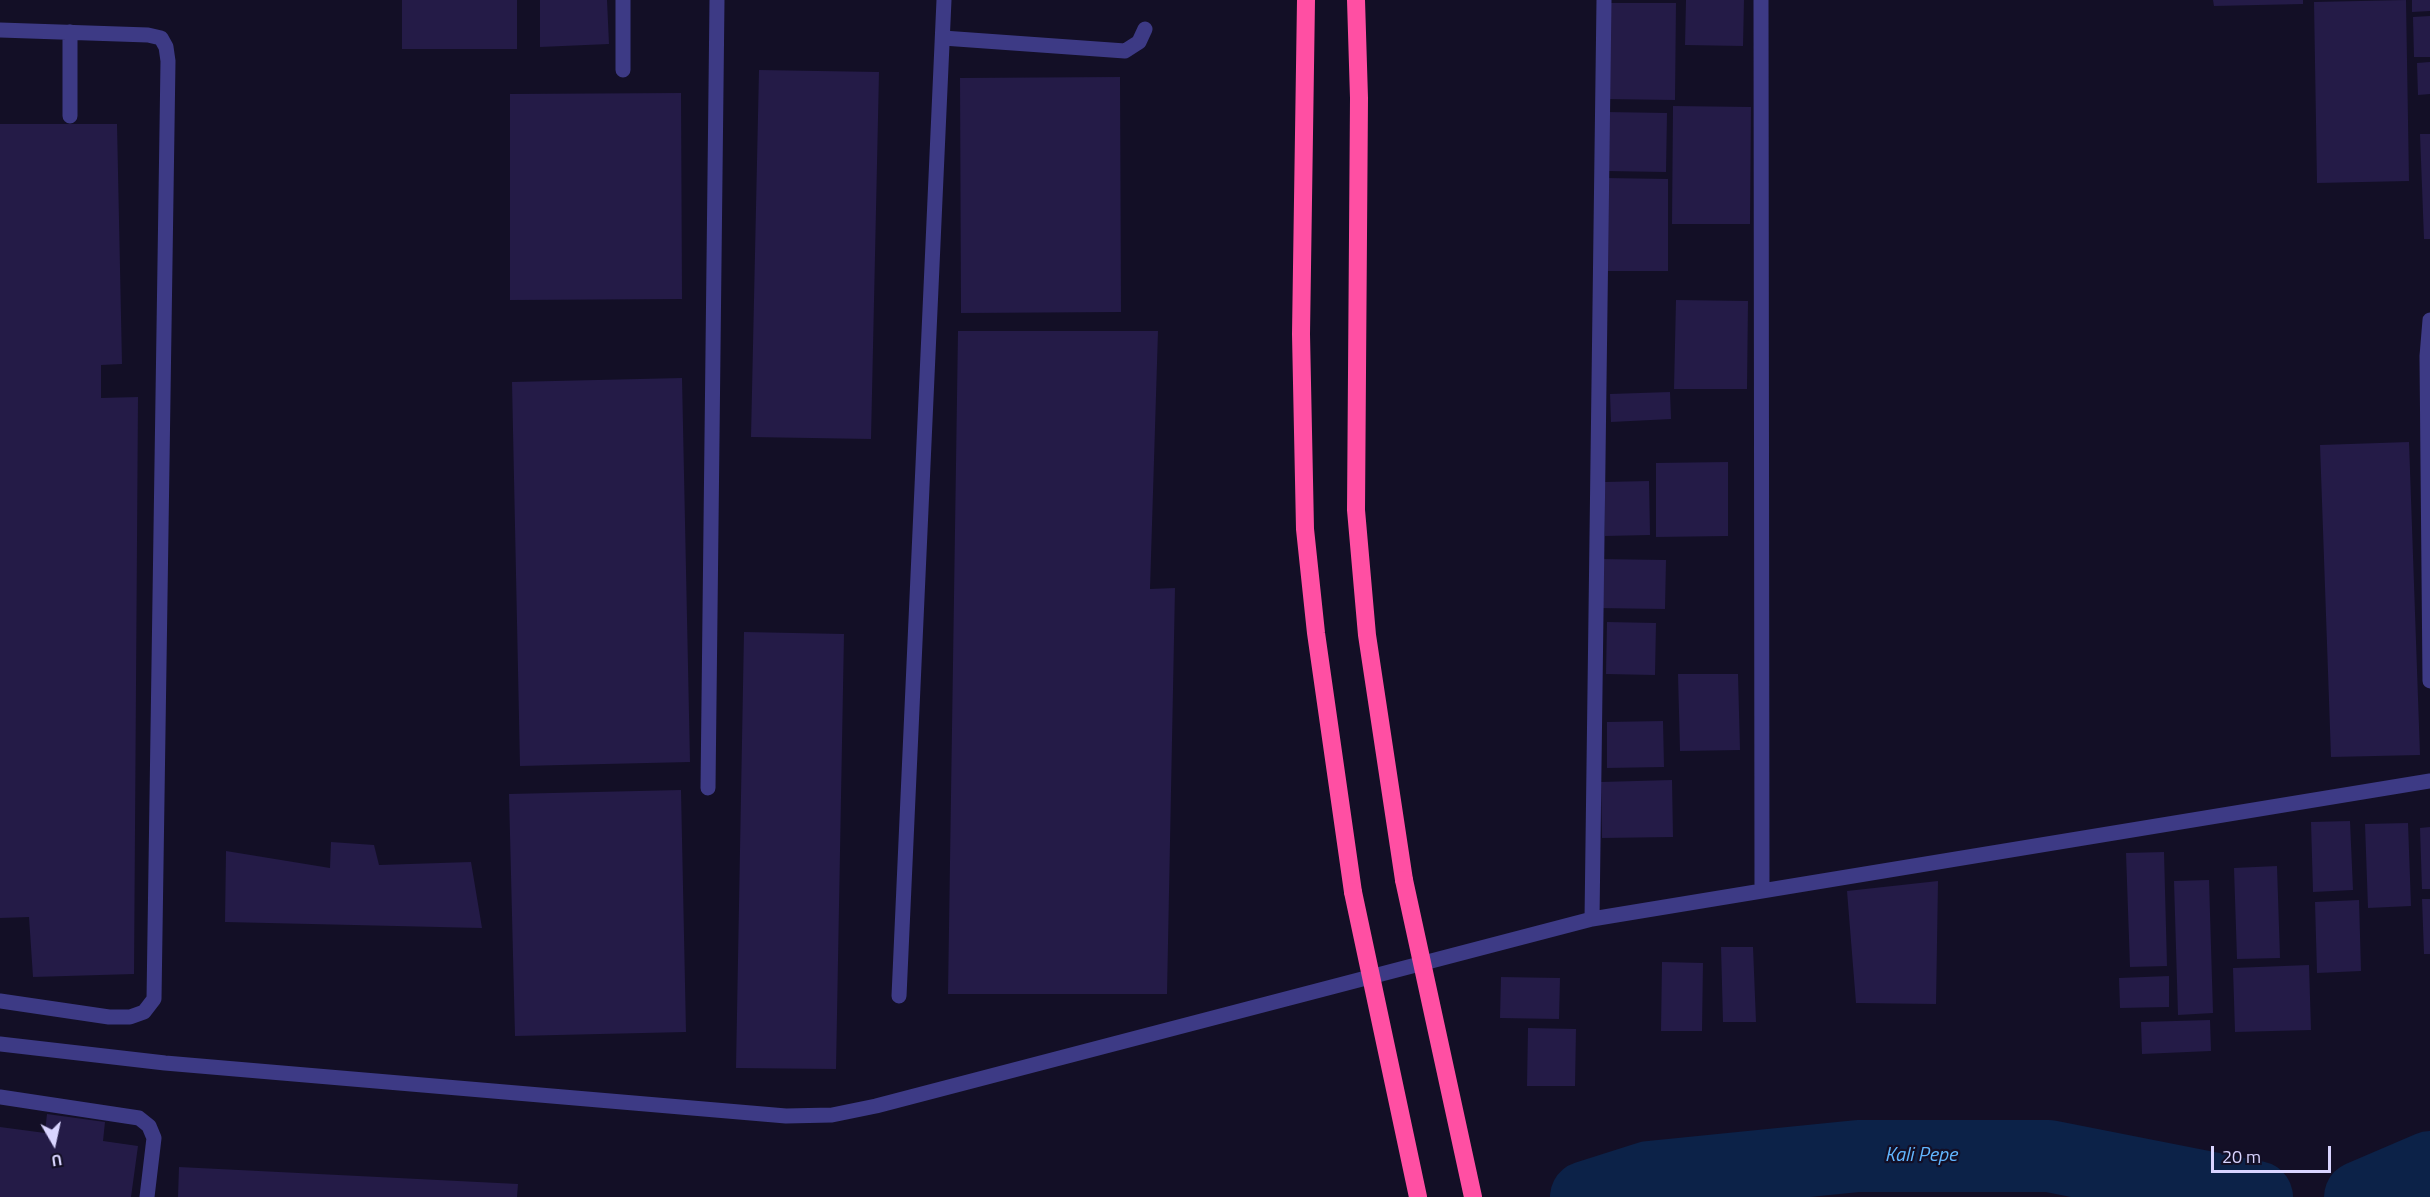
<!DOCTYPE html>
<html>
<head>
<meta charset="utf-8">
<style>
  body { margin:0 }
  #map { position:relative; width:2430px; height:1197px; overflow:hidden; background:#130f26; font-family:"Titillium Web",sans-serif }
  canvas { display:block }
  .north { position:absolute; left:24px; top:1113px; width:60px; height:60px; -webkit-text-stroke:4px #130f26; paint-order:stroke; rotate:171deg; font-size:16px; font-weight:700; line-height:24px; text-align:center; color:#d9d4ff }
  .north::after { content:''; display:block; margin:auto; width:21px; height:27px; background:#d9d4ff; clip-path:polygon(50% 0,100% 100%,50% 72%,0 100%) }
  .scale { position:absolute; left:2211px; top:1146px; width:120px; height:27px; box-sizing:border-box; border:3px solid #d9d4ff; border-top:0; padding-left:8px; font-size:18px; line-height:21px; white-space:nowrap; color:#d9d4ff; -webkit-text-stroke:4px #130f26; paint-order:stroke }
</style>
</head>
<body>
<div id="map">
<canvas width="2430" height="1197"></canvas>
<div class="north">U</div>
<div class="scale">20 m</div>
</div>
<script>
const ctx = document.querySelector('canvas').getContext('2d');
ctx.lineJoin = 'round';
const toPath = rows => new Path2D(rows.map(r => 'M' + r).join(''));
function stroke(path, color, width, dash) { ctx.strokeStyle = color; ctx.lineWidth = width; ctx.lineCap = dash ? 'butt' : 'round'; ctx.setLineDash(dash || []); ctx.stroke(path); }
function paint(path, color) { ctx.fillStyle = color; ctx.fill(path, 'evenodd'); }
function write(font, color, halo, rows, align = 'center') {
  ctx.font = font + ' "Titillium Web",sans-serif'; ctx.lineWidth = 4.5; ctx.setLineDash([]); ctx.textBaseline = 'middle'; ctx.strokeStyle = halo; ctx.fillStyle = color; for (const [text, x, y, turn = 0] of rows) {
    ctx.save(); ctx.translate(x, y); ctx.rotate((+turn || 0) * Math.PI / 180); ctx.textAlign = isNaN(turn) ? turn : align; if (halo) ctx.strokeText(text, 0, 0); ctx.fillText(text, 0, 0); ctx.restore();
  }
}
stroke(toPath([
  [1586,1197,1649,1177,1858,1156,2049,1156,2257,1197],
  [2360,1197,2430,1167]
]), '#0c2248', 72);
paint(toPath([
  [402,0,517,0,517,49,402,49],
  [540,0,607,0,609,44,540,47],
  [1686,0,1744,0,1743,46,1685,45],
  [2213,0,2303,0,2303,4,2214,6],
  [2406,0,2409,181,2317,183,2314,2],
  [2412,0,2430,0,2430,11,2412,12],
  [1604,3,1676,3,1675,100,1604,99],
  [2430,16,2430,57,2414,57,2413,17],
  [2430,62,2430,94,2418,95,2417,63],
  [759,70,879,72,871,439,751,437],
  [1120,77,1121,312,961,313,960,78],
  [681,93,682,299,510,300,510,94],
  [1673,106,1751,107,1750,224,1672,224],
  [1606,112,1667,113,1666,172,1606,171],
  [0,124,117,124,122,364,101,365,101,398,138,397,134,974,33,977,29,917,0,918],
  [2420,134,2430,134,2430,239,2424,239],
  [1605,178,1668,179,1668,271,1604,271],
  [1676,300,1748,301,1747,389,1674,389],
  [958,331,1158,331,1150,589,1175,588,1167,994,948,994],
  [682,378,690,762,520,766,512,382],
  [1670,392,1671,419,1611,422,1610,394],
  [2409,442,2420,755,2331,757,2320,445],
  [1728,462,1728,536,1656,537,1656,463],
  [1649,481,1650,535,1605,536,1605,482],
  [1598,559,1666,560,1665,609,1597,608],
  [1607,622,1656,623,1655,675,1606,674],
  [744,632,844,634,836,1069,736,1068],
  [1678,674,1738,674,1740,750,1680,751],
  [1663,721,1664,767,1607,768,1607,722],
  [1672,780,1673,837,1602,838,1601,782],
  [681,790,686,1032,515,1036,509,794],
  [2350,821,2353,890,2313,892,2311,822],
  [2408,823,2411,906,2368,908,2365,824],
  [2430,827,2430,889,2422,889,2420,828],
  [331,842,374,845,379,865,471,862,482,928,225,922,226,851,330,868],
  [2164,852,2167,966,2130,967,2126,853],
  [2277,866,2280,958,2237,959,2234,868],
  [2209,880,2213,1013,2178,1015,2174,881],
  [1938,881,1936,1004,1856,1003,1847,891],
  [2422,899,2430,899,2430,954,2424,954],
  [2359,900,2361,971,2317,973,2315,902],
  [1721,947,1753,947,1756,1022,1723,1022],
  [1662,962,1703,963,1702,1031,1661,1031],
  [2309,965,2311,1030,2235,1032,2233,968],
  [2169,976,2169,1007,2120,1008,2119,978],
  [1501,977,1560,978,1559,1019,1500,1018],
  [2210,1020,2211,1051,2142,1054,2141,1022],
  [1528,1028,1576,1029,1575,1086,1527,1086],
  [47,1114,105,1122,103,1141,138,1146,131,1197,0,1197,0,1127,45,1133],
  [179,1167,518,1184,517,1197,178,1197]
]), '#241b47');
stroke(toPath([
  [1761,0,1762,890],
  [0,30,148,35,161,38,166,47,168,61,154,999,144,1012,130,1017,109,1017,0,1001],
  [943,38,1125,51,1139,42,1145,29],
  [623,70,623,0],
  [70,116,70,32],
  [2430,320,2427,356,2430,681],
  [708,788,717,0],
  [1592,919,1604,0],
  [899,996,944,0],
  [0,1044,165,1063,786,1116,832,1115,876,1106,1592,919,2430,781],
  [0,1097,139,1118,149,1126,154,1138,147,1197]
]), '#3d3a85', 15);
stroke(toPath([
  [1306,0,1301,334,1305,529,1316,633,1353,892],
  [1356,0,1359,98,1356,510,1367,635,1404,880]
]), '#ff4fa3', 18);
stroke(toPath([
  [1404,880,1473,1197],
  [1353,892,1418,1197]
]), '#ff4fa3', 18);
write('italic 20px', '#62b6ff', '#130f26', [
  ["Kali Pepe",1921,1156]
]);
</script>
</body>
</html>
